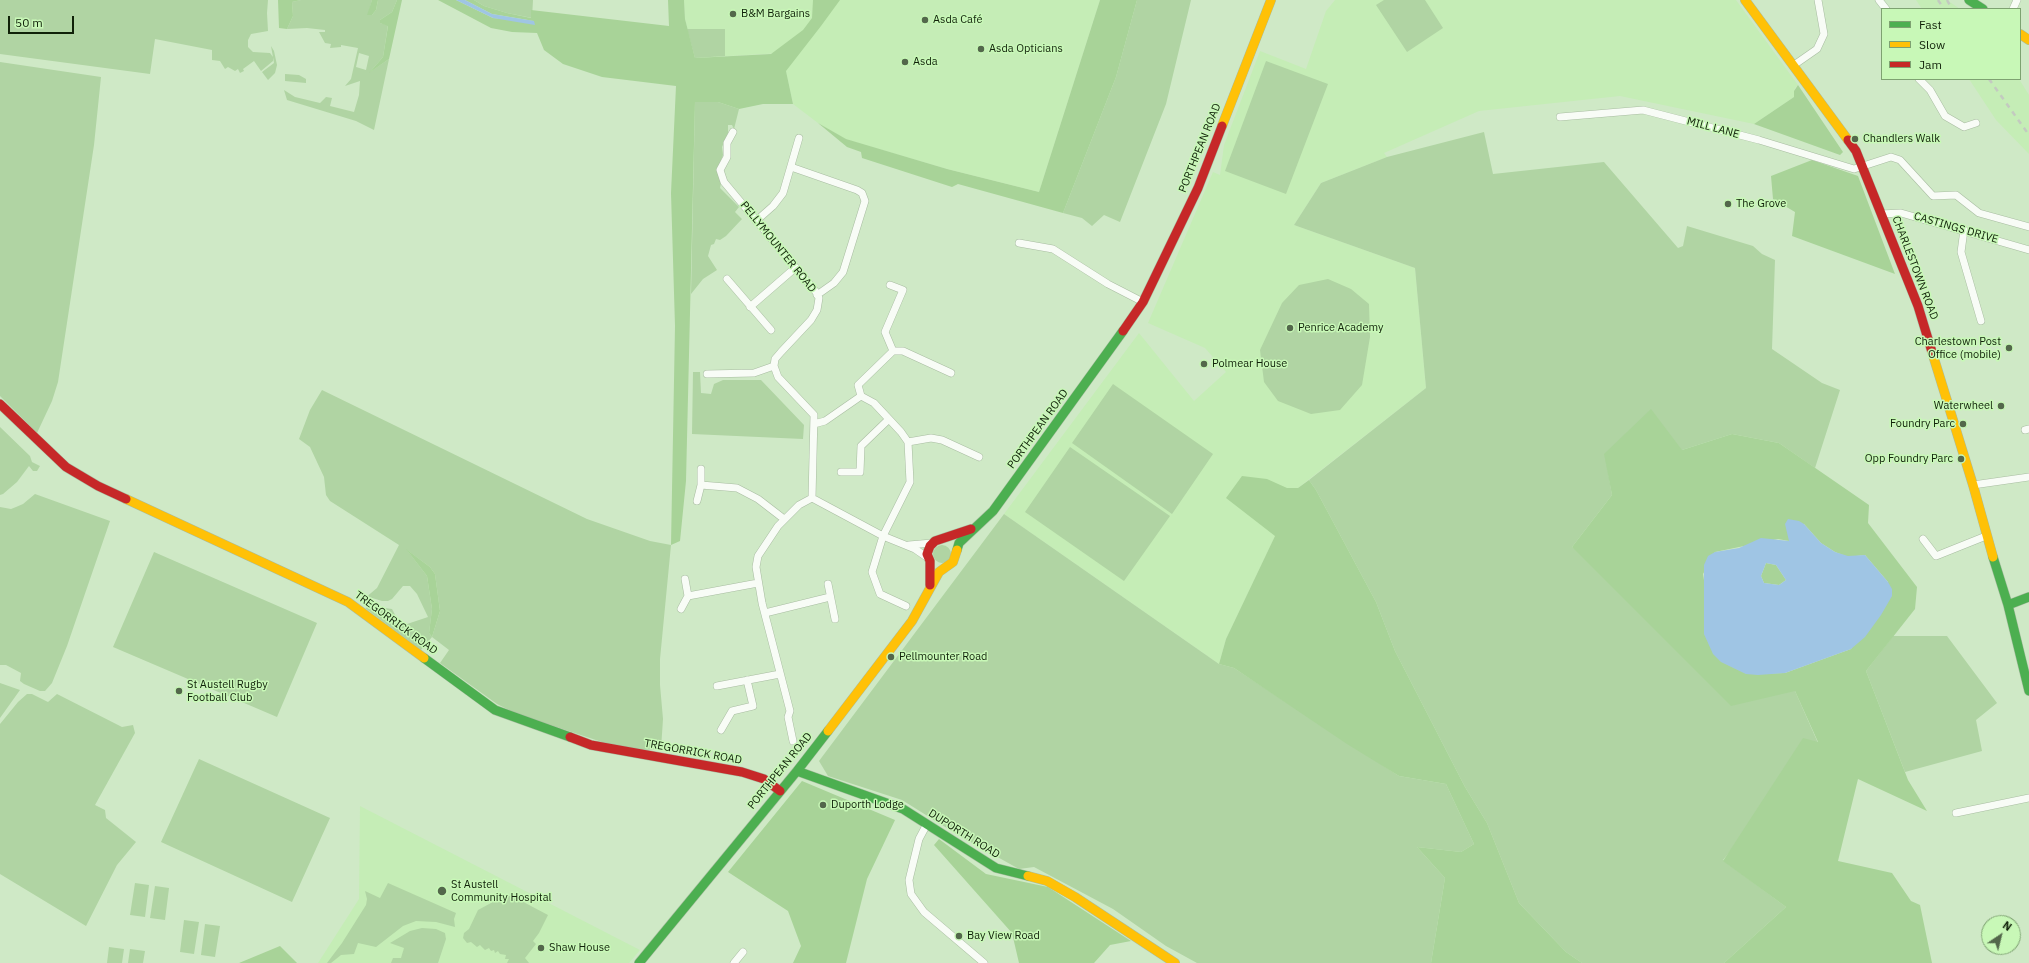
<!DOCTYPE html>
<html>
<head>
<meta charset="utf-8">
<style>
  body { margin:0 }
  #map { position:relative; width:2029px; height:963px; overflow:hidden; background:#cfe9c6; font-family:"IBM Plex Sans",sans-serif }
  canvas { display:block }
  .legend { position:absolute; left:1881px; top:8px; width:140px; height:72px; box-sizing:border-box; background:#c8f8b7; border:1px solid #7ea271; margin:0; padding:5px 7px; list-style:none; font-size:12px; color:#102109 }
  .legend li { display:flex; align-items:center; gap:8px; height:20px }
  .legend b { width:20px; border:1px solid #7ea271 }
  .north { position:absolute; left:1981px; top:915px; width:40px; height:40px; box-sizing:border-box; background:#c8f8b7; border:1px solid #7ea271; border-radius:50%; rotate:35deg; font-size:11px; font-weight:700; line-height:16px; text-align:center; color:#102109 }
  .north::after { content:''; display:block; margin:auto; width:14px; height:18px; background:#53674b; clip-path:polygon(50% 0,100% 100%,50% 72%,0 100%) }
  .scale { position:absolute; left:8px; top:16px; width:66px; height:18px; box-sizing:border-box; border:2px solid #102109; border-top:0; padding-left:5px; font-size:12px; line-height:14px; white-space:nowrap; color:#102109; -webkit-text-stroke:3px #c8f8b7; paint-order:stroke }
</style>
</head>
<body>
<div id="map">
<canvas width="2029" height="963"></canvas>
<ul class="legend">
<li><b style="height:5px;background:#4caf50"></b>Fast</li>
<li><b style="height:5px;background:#ffc107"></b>Slow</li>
<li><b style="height:5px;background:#c62828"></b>Jam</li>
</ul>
<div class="north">N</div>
<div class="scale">50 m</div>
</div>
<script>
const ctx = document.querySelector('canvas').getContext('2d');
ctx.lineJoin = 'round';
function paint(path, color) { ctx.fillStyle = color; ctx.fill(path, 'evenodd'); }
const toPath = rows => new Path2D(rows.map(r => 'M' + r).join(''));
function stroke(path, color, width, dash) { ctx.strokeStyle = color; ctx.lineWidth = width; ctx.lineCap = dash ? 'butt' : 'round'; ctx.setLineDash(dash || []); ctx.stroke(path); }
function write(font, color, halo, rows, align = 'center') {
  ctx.font = font + ' "IBM Plex Sans",sans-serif'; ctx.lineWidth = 3; ctx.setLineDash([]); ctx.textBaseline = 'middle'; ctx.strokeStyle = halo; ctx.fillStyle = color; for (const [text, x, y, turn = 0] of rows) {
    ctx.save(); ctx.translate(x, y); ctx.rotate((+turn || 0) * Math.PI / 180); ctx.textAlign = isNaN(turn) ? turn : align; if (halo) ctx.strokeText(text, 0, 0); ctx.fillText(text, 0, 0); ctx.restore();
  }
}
paint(toPath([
  [684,0,1100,0,1039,192,947,169,845,139,818,123,793,104,782,53,695,58,685,19],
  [1335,0,1736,0,1798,85,1795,88,1794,97,1754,124,1620,96,1479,111,1384,153,1387,157,1321,183,1294,225,1415,268,1426,388,1298,488,1226,639,1219,664,1004,514,1139,333,1194,401,1226,372,1205,348,1148,323,1213,172,1220,175,1224,145,1260,51,1306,69,1326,11],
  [1916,0,1947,0,1960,9,1922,9],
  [1969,79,2019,79,2029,95,2029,154,1996,120],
  [360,806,640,950,629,963,318,963,359,899]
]), '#c5edb6');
paint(toPath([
  [0,0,268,0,267,13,268,31,251,34,248,40,248,47,253,52,270,53,273,57,273,61,261,71,254,61,243,69,244,71,240,73,238,69,235,71,228,67,225,69,220,61,212,60,212,50,155,39,150,74,0,54],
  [301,0,372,0,368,15,372,15,376,10,378,0,397,0,392,12,380,20,380,23,388,25,383,57,370,72,389,59,374,130,356,121,287,100,284,90,295,97,320,103,326,97,332,98,330,106,354,112,359,95,360,81,345,86,351,79,358,48,341,45,341,47,330,48,331,44,325,43,319,32,325,32,325,30,307,28,287,29,293,16,292,2],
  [359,53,369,56,366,70,356,67],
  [474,0,533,0,532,18,507,13,484,6],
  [1137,0,1191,0,1166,104,1120,222,1104,215,1092,226,1082,218,1063,213,1116,77],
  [1384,0,1425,0,1443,28,1407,52,1376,5],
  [687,29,725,29,725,56,695,58],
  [271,46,274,51,277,65,275,73,268,80,262,72,274,63],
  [1266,61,1328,84,1286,194,1225,171],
  [0,62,101,77,94,145,58,382,52,401,37,433,0,396],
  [285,74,299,75,306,79,306,83,285,81],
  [695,102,718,102,739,109,734,129,732,125,728,125,728,133,722,147,723,155,717,170,721,183,720,188,739,207,735,212,742,219,726,236,720,240,716,239,714,244,711,245,708,256,717,270,703,279,691,294],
  [1484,132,1493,174,1604,162,1678,248,1683,246,1687,226,1753,246,1762,254,1775,260,1772,349,1822,383,1840,390,1815,468,1779,443,1732,434,1682,450,1605,454,1612,495,1572,547,1795,691,1818,743,1723,860,1786,907,1724,963,1582,963,1566,952,1519,903,1487,823,1465,787,1395,651,1376,602,1316,490,1309,480,1426,388,1415,268,1294,225,1321,183,1387,157],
  [1328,279,1351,289,1369,304,1370,337,1362,385,1340,410,1311,414,1278,401,1264,382,1260,350,1282,303,1299,285],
  [693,372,700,372,701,393,711,394,714,384,723,380,761,380,804,425,803,439,692,434],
  [1113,384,1213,454,1172,514,1072,443],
  [322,390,587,519,650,541,671,545,660,659,660,685,663,719,661,749,642,750,614,746,517,714,497,704,440,663,449,650,432,637,421,650,365,608,371,606,392,609,401,626,428,617,417,594,410,586,403,586,392,599,388,601,382,601,369,597,365,598,377,588,399,545,330,501,326,495,324,477,310,447,299,439,310,410],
  [407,550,430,567,435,574,440,611,432,637,429,633,432,609,427,576],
  [0,427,30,456,32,462,40,466,37,471,33,471,29,466,17,482,3,494,0,495],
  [1070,447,1170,516,1124,581,1025,512],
  [35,494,110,521,67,646,52,683,45,691,40,691,24,684,20,681,21,673,6,665,0,665,0,507,11,509,16,507,23,504],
  [1004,514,1219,664,1234,668,1399,776,1446,784,1474,844,1461,852,1417,847,1445,878,1431,963,1197,963,1166,946,1113,909,1034,867,1019,869,958,835,902,800,828,776,819,761],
  '933 554a9 9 0 1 1 18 0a9 9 0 1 1-18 0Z',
  [154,552,317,623,277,717,113,647],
  [1893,636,1947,636,1997,703,1976,720,1982,751,1905,772,1866,671],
  [0,683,20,690,0,718],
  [27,694,32,694,48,702,57,694,122,727,133,725,135,733,95,805,105,810,106,818,136,842,117,865,86,926,0,874,0,724,18,702],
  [199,759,330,818,292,902,161,842],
  [135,883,149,885,145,917,130,915],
  [388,883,456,913,454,919,455,927,436,922,416,921,403,926,376,947,358,943,354,954,341,955,331,963,327,963,342,943,366,905,367,899,365,891,380,898],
  [155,886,169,888,165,920,150,918],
  [504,896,512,896,548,915,539,933,533,941,536,944,525,958,529,963,507,963,509,959,505,959,506,955,500,954,498,951,495,953,494,950,491,951,489,948,485,950,480,945,477,947,471,942,467,943,463,938,464,933,469,929,478,910],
  [184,920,199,922,194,954,180,952],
  [205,924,220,926,215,957,201,955],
  [422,928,436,929,445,933,446,939,438,963,391,963,393,958,401,958,404,948,390,943,410,931],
  [109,947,124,949,122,963,107,963],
  [130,949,145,951,143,963,128,963]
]), '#b0d4a3');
paint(toPath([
  [278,0,301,0,292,2,293,16,287,29,279,28],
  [372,0,378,0,376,10,372,15,367,15],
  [397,0,402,0,389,59,369,73,383,57,388,26,380,23,380,20,392,12],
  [438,0,456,0,493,18,534,21,492,14,465,0,474,0,484,6,507,13,531,18,531,10,669,26,668,0,684,0,685,19,695,58,771,54,803,30,812,18,813,0,840,0,821,26,786,71,793,104,763,104,739,109,718,102,695,102,686,481,680,541,671,545,675,326,671,193,676,86,602,77,563,64,544,50,537,33,512,32,491,28],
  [1100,0,1137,0,1116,77,1063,213,958,184,952,187,862,158,861,152,847,147,818,123,846,139,947,169,1039,192],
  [1798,85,1843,152,1840,155,1754,124,1794,97,1794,91],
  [1812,160,1858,176,1895,274,1792,236,1795,212,1773,199,1771,176],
  [1651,409,1682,450,1732,434,1779,443,1869,505,1868,523,1917,587,1915,609,1866,671,1908,780,1927,811,1858,779,1838,861,1892,873,1911,901,1920,905,1932,963,1724,963,1786,907,1723,861,1803,738,1818,742,1795,691,1731,706,1572,547,1612,495,1604,454],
  [1804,524,1821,543,1835,552,1848,557,1865,555,1888,582,1851,649,1785,673,1746,674,1721,662,1713,653,1704,634,1705,586,1703,574,1715,552,1778,539,1789,541],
  [1242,476,1267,479,1287,488,1298,488,1309,480,1316,490,1376,602,1395,651,1465,787,1487,823,1519,903,1566,952,1582,963,1431,963,1445,878,1417,847,1461,852,1474,844,1446,784,1399,776,1347,744,1234,668,1219,664,1226,639,1275,536,1226,498],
  [406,549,430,567,435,574,440,611,432,637,429,633,432,609,427,576],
  [1766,563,1776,565,1786,580,1779,585,1764,583,1761,576],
  [802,781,895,820,867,879,846,963,793,963,801,946,788,911,728,872],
  [939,839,986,874,1048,887,1131,941,1110,945,1094,963,1019,963,1012,933,934,845],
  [280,946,297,963,239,963]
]), '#a8d398');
paint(toPath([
  [456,0,465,0,492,14,534,21,535,25,493,18],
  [1788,519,1799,521,1804,524,1821,543,1835,552,1848,556,1865,555,1888,582,1892,589,1892,596,1881,615,1865,637,1851,649,1785,673,1758,675,1746,674,1721,662,1713,654,1704,634,1704,565,1708,556,1715,552,1739,548,1761,538,1789,541,1785,524],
  [1766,563,1776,565,1786,580,1779,585,1764,583,1761,576]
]), '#9fc5e4');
const street = toPath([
  [1879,0,1886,9],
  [2013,9,2017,0],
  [1794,65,1817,49,1824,34,1818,0],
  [1919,79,1930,90,1945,116,1964,127,1976,123],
  [1560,117,1643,110,1759,140,1854,169,1891,157,1900,160,1933,196,1956,195,1979,213,2029,227],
  [733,132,727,143,727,157,720,170,724,182,816,292,819,298,817,310,811,320,781,352,775,359,774,366,778,377,814,415,812,498,883,536,915,549,928,558],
  [791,167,857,190,862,193,865,201,843,272,834,283,817,295],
  [1881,214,1901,213,2029,250],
  [756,221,773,206,783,193,799,138],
  [1964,230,1961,252,1981,321],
  [1019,243,1053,249,1108,284,1143,302],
  [727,279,771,330],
  [750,307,795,268],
  [893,351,903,351,951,373],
  [707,374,754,373,774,366],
  [861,396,858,385,893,351,885,332,903,290,890,285],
  [814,424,825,421,861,396,874,403,901,432,908,442,910,482,883,536,872,572,880,594,906,606],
  [2025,430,2029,429],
  [908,442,931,438,942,440,979,457],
  [841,472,860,472,861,446,889,419],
  [701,485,701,469],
  [1973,485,2029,477],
  [697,501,701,485,737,488,758,499,784,519],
  [1923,539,1936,556,1986,536],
  [909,545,932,543],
  [828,584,835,619],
  [688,596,758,583],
  [681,609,688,596,685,579],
  [765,613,830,597],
  [717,686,780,674],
  [721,730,732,711,753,706,747,680],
  [793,741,788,717,790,711,762,603,756,567,758,556,778,526,799,505,812,498],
  [1956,813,2029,798],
  [927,824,919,839,909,880,911,894,924,912,984,963],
  [734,963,743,952]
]);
const fast = toPath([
  [1969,0,1983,9],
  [957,550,959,543,993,511,1123,331],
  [1993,557,2008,605,2029,691],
  [2008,605,2029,597],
  [424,658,495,710,570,737],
  [797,771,903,809,996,868,1028,876],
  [639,963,797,771,828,731]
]);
const slow = toPath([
  [1745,0,1848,140],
  [2020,34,2029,40],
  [1222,126,1271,0],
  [1932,352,1973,485,1993,557],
  [126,499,348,602,424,658],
  [828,731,912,621,939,572,953,562,957,550],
  [1028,876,1047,881,1075,897,1175,963]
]);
const jam = toPath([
  [1848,140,1856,151,1918,306,1932,352],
  [1123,331,1143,302,1198,188,1222,126],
  [0,404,66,467,98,486,126,499],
  [930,585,930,561,927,554,930,546,935,541,971,529],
  [570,737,591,745,742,772,764,779,780,791]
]);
stroke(street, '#a8bca1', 8);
stroke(fast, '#a8bca1', 10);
stroke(slow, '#a8bca1', 10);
stroke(jam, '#a8bca1', 10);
stroke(street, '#f8fcf6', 7);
stroke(fast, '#4caf50', 9);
stroke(slow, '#ffc107', 9);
stroke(jam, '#c62828', 9);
stroke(toPath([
  [1938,0,1944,9],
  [1947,0,1952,9],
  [1989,79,2029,135]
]), '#c3cac0', 2.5, [5, 5]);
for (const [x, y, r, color] of [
  [733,14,4,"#53674b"],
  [925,20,4,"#53674b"],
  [981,49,4,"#53674b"],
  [905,62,4,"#53674b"],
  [1855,139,4,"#53674b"],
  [1728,204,4,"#53674b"],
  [1290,328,4,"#53674b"],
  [2009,348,4,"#53674b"],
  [1204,364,4,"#53674b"],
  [2001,406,4,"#53674b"],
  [1963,424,4,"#53674b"],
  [1961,459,4,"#53674b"],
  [891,657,4,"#53674b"],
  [179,691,4,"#53674b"],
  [823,805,4,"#53674b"],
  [442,891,5,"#53674b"],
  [959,936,4,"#53674b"],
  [541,948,4,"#53674b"]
]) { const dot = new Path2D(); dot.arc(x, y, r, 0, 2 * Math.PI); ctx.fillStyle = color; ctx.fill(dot); stroke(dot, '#c8f8b7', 1.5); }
write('11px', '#102109', '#c8f8b7', [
  ["B&M Bargains",741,14],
  ["Asda Café",933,20],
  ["Asda Opticians",989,49],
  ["Asda",913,62],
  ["Chandlers Walk",1863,139],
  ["The Grove",1736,204],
  ["Penrice Academy",1298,328],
  ["Charlestown Post",2001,342,"right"],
  ["Office (mobile)",2001,355,"right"],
  ["Polmear House",1212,364],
  ["Waterwheel",1993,406,"right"],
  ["Foundry Parc",1955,424,"right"],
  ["Opp Foundry Parc",1953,459,"right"],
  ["Pellmounter Road",899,657],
  ["St Austell Rugby",187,685],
  ["Football Club",187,698],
  ["Duporth Lodge",831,805],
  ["St Austell",451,885],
  ["Community Hospital",451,898],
  ["Bay View Road",967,936],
  ["Shaw House",549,948]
], 'left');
write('11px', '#102109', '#c8f8b7', [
  ["MILL LANE",1713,128,15],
  ["PORTHPEAN ROAD",1200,148,-68],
  ["CASTINGS DRIVE",1956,228,16],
  ["PELLYMOUNTER ROAD",778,247,51],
  ["CHARLESTOWN ROAD",1915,268,69],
  ["PORTHPEAN ROAD",1038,429,-54],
  ["TREGORRICK ROAD",396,623,36],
  ["TREGORRICK ROAD",693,752,10],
  ["PORTHPEAN ROAD",780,771,-51],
  ["DUPORTH ROAD",964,834,32]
]);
</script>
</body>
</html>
